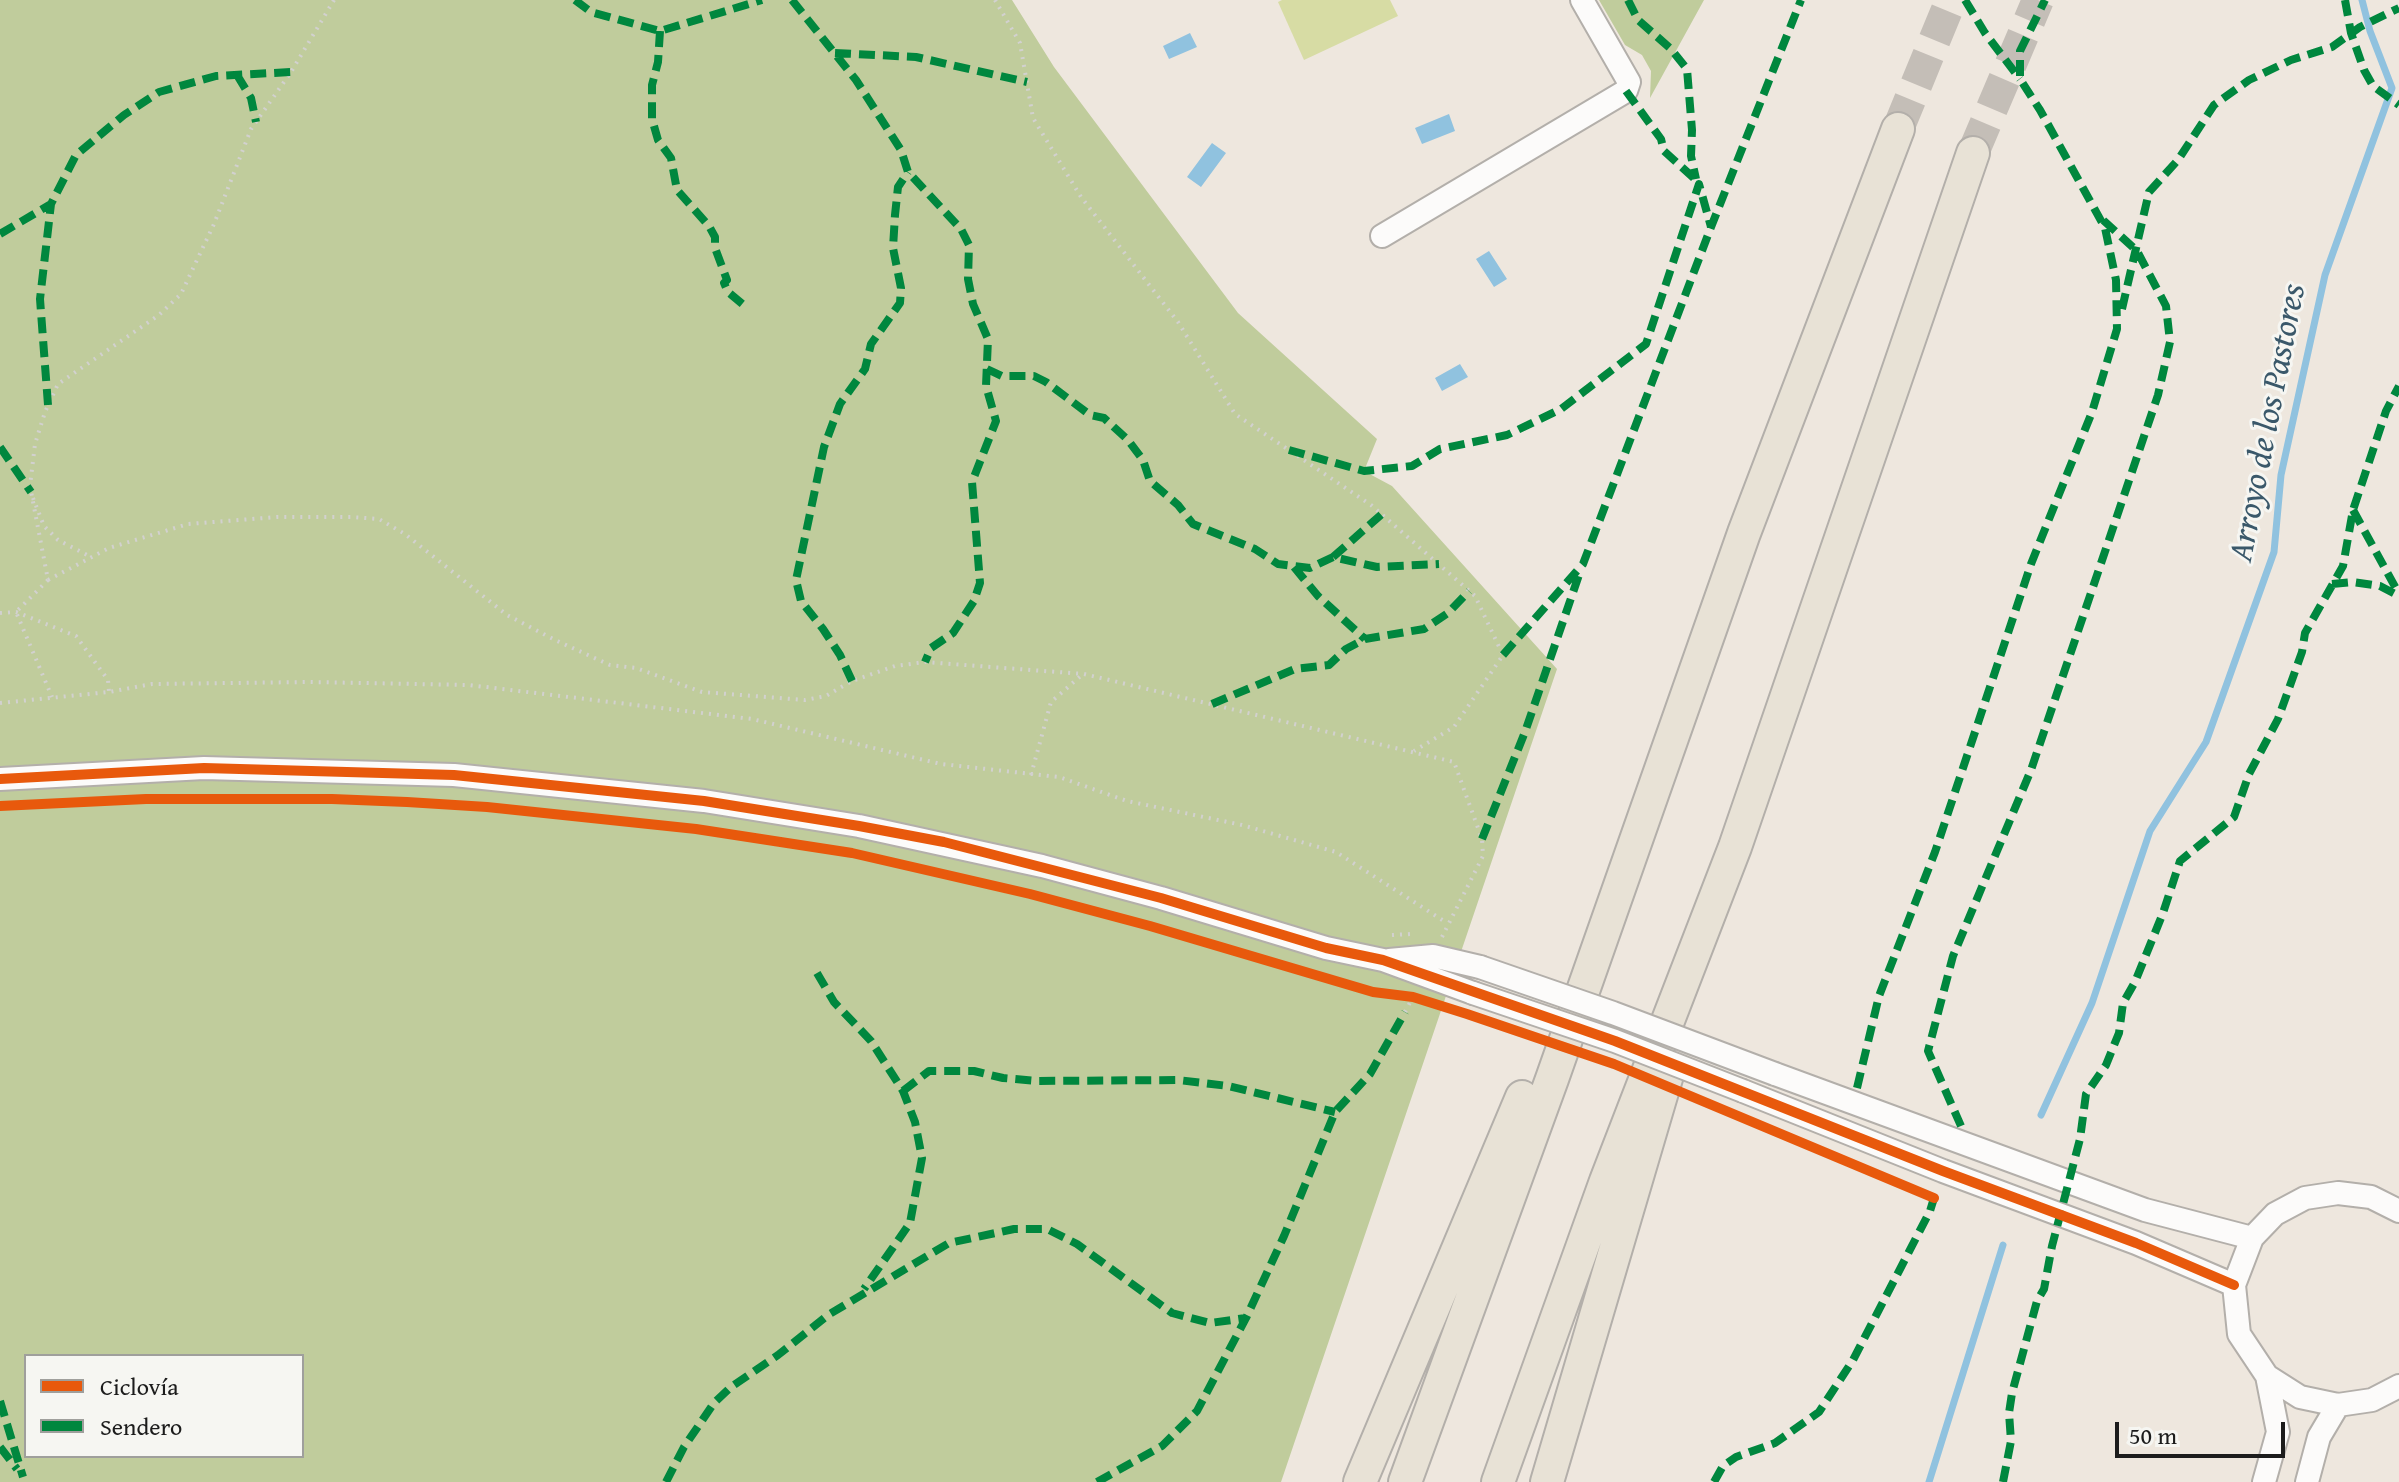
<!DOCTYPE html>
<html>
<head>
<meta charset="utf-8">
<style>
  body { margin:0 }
  #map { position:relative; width:2399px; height:1482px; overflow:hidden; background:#eee7de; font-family:"Gentium Book Plus",serif }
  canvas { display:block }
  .legend { position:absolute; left:24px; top:1354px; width:280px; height:104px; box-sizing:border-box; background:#f6f6f2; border:2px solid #9f9f9c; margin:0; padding:10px 14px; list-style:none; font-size:24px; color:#1c1c1c }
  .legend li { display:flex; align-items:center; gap:16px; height:40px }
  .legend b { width:40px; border:2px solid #9f9f9c }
  .scale { position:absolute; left:2115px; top:1422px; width:170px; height:36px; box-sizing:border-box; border:4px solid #1c1c1c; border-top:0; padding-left:10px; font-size:24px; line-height:28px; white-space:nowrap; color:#1c1c1c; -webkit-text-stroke:6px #f6f6f2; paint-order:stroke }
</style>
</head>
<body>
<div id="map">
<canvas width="2399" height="1482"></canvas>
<ul class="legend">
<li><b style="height:10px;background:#e8590c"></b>Ciclovía</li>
<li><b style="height:10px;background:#00873e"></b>Sendero</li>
</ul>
<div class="scale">50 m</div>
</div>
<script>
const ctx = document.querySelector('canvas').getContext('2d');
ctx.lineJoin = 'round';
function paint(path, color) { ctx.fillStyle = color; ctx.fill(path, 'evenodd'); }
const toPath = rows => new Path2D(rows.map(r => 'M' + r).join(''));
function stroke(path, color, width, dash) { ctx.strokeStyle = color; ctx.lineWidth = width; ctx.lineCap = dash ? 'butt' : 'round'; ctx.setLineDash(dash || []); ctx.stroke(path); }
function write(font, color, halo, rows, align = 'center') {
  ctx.font = font + ' "Gentium Book Plus",serif'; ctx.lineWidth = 6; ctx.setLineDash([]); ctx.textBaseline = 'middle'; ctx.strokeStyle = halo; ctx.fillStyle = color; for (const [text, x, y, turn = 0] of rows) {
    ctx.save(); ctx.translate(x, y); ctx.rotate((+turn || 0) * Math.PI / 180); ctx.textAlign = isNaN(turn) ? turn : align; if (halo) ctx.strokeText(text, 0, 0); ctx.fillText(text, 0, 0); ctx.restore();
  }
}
paint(toPath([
  [1282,0,1390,0,1398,16,1304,60,1278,2]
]), '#d7dca4');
paint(toPath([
  [0,0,1012,0,1054,67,1238,313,1377,439,1364,471,1392,486,1557,669,1281,1482,0,1482],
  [26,1356,302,1356,302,1456,26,1456],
  [1599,0,1704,0,1650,98,1651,71,1642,55,1625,45]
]), '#c0cc9c');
paint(toPath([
  [1190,33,1197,47,1169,59,1163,46],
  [1449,114,1455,131,1422,144,1415,128],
  [1212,143,1226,153,1201,187,1187,177],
  [1489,251,1507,279,1494,287,1476,259],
  [1460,364,1468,377,1442,391,1435,378]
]), '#90c2df');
stroke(toPath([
  [2041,1115,2092,1003,2150,831,2206,742,2274,552,2281,475,2325,275,2392,88,2370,31,2362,0],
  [1929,1482,2003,1245]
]), '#90c2df', 7);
stroke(toPath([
  [1898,129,1951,0],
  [1973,153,2038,0]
]), '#c4beb7', 32, [32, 16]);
const minor = toPath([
  [1382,236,1626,91,1629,82,1582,0],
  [0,779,204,768,454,775,704,801,859,826,1042,866,1161,898,1326,948,1383,960,1473,993],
  [1389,960,1433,956,1480,967],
  [1775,1074,2145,1210,2252,1238],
  [1743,1091,1943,1171,2136,1243,2234,1285],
  [2399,1211,2371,1197,2338,1193,2305,1198,2275,1214,2252,1238,2234,1285,2239,1334,2267,1376,2300,1397,2338,1405,2372,1400,2399,1386],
  [2264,1482,2278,1432,2267,1376],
  [2307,1482,2319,1437,2338,1405]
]);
const highway = toPath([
  [1360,1482,1522,1097],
  [1405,1482,1552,1079,1744,533,1898,129],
  [1498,1482,1606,1181,1735,847,1973,153],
  [1547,1482,1667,1075]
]);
stroke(minor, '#b3afaa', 26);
stroke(highway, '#b3afaa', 36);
stroke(toPath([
  [334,0,291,72,251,129,214,224,181,294,159,315,58,384,45,412,35,444,30,486,48,580,109,548,188,524,277,517,351,517,379,519,405,534,507,615,555,640,610,665,636,668,702,692,805,700,826,696,852,681,895,666,925,662,1084,674,1454,762,1482,839,1483,856,1442,937],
  [995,0,1020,43,1033,118,1081,197,1178,322,1235,414,1371,505,1475,596,1503,655,1454,727,1414,751],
  [33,498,44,526,58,540,91,557],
  [48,580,16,612,52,697],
  [0,613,16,612,76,636,108,680,109,692],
  [0,703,109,692,152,684,310,682,469,685,752,719,941,764,1059,777,1127,801,1242,825,1336,852,1447,923],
  [1031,775,1051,702,1083,674],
  [1392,935,1411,934],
  [1405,1012,1414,995]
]), '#d2d1cf', 4, [2, 6]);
stroke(minor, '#fcfbfa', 22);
stroke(highway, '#e8e2d6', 32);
const minorBridge = toPath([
  [1480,967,1613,1013,1775,1074],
  [1473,993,1615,1041,1743,1091]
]);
stroke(minorBridge, '#b3afaa', 26, []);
stroke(minorBridge, '#fcfbfa', 22);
stroke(toPath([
  [575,0,591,12,660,31,762,0],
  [792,0,856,80,901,150,908,172,961,229,969,245,968,279,973,304,988,339,986,386,996,421,972,482,980,583,974,601,953,633,931,648,925,662],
  [1628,0,1638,20,1670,48,1687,69,1692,130,1691,156,1696,179],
  [1965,0,1985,33,2020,79],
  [2345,0,2351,33,2364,70,2373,86,2399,105],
  [660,31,658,62,652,85,652,119,658,140,671,158,677,190,709,226,715,237,715,248,727,280,724,283,728,292,746,307],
  [835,53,916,57,1027,82],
  [237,75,251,98,256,122],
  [1626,91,1661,139,1664,151,1697,181],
  [0,234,51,204,76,155,124,115,159,92,216,76,291,72],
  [2122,309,2149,192,2178,160,2214,105,2249,80,2291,60,2332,47,2360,27,2399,8],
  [987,369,1002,376,1034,376,1046,382,1090,415,1104,418,1128,440,1143,460,1150,481,1178,505,1193,524,1255,549,1278,564,1310,568,1333,557,1377,567,1439,564],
  [48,405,40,299,51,204],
  [0,447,31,492],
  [1289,450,1364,471,1412,466,1440,449,1507,435,1561,409,1646,344,1699,184,1711,227],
  [2353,510,2399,594],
  [1333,557,1382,514],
  [1294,567,1318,596,1365,639],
  [2332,584,2353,582,2380,586,2399,596],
  [1503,655,1583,564,1711,227,1801,0],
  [852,681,840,655,823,629,801,601,796,580,824,447,840,404,865,369,871,344,900,303,901,288,893,248,895,215,898,187,908,172],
  [1212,704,1295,669,1329,665,1346,649,1365,639,1424,629,1448,613,1469,591],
  [1482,839,1525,732,1580,572],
  [817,973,834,1002,871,1041,903,1091,915,1122,922,1158,910,1223,864,1289],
  [1857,1088,1879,996,1935,852,2031,564,2092,412,2117,329,2116,280,2105,228,2040,110,2020,79,2020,51,2045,0],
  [903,1091,929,1071,974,1071,1003,1078,1037,1081,1178,1080,1228,1086,1335,1112],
  [1961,1126,1928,1051,1953,956,2031,770,2158,395,2170,342,2166,306,2137,251,2103,220],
  [0,1401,23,1477],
  [0,1447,17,1469],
  [666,1482,684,1447,714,1403,731,1387,778,1355,828,1315,949,1243,1014,1229,1047,1229,1077,1244,1172,1313,1210,1323,1246,1318],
  [1097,1482,1162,1446,1197,1411,1246,1318,1284,1236,1335,1112,1370,1074,1405,1012],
  [1714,1482,1723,1466,1736,1457,1775,1443,1819,1412,1853,1360,1930,1211,1934,1198],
  [2003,1482,2011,1441,2009,1413,2012,1393,2037,1301,2044,1289,2052,1246,2080,1139,2086,1094,2106,1065,2119,1033,2123,1003,2135,982,2163,913,2180,861,2234,817,2249,774,2278,719,2302,652,2305,633,2343,566,2353,510,2386,411,2399,386]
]), '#00873e', 8, [16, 8]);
stroke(toPath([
  [0,779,204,768,454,775,704,801,859,826,944,842,1161,898,1326,948,1383,960,1615,1041,1943,1171,2136,1243,2234,1285],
  [0,806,146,799,332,799,407,802,487,807,696,829,852,853,1030,894,1150,926,1373,992,1413,997,1467,1014,1614,1064,1934,1198]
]), '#e8590c', 10);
write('italic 34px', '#3a586a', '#f6f6f2', [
  ["Arroyo de los Pastores",2269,423,-79]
]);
</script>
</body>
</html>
